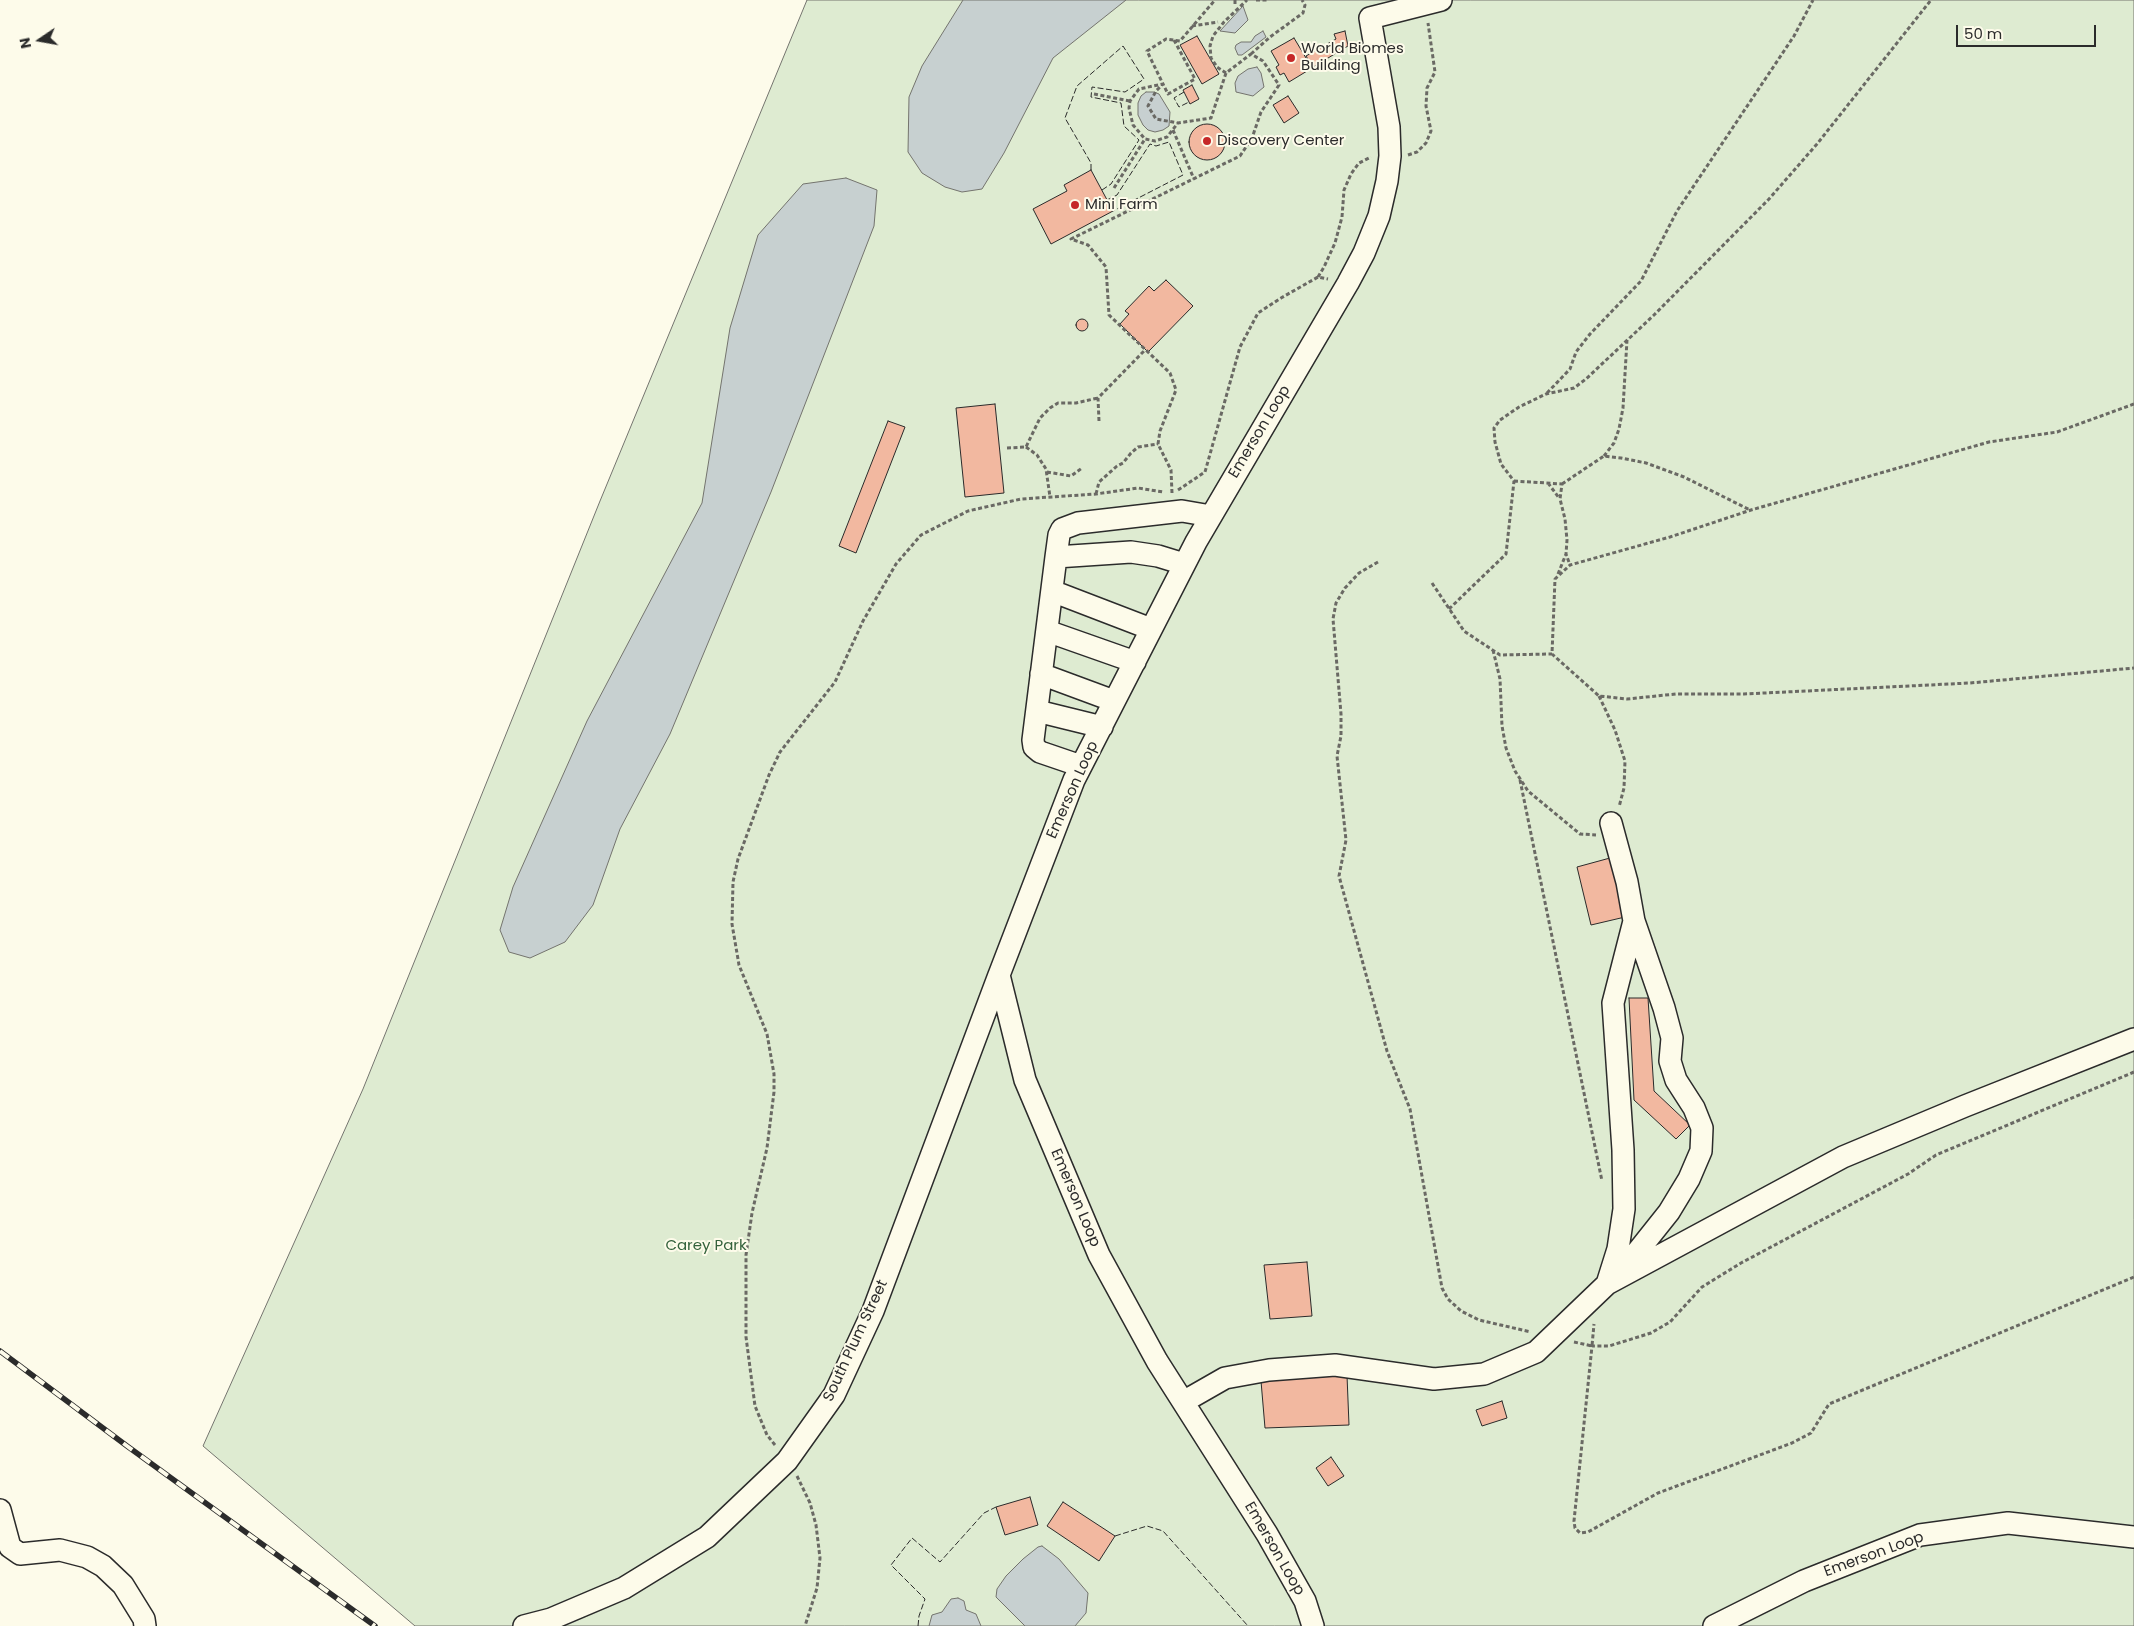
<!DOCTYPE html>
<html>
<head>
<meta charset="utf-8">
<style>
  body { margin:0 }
  #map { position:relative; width:2134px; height:1626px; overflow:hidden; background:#fdfbea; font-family:Poppins,sans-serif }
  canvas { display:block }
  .north { position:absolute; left:15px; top:15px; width:50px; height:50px; -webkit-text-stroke:4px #fdfbea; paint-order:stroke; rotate:258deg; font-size:14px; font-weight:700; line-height:20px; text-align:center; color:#2b2b2b }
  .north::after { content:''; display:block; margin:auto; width:18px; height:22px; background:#2b2b2b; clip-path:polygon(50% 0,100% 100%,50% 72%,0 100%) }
  .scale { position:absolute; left:1956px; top:25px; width:140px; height:22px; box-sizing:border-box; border:2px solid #2b2b2b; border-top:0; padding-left:6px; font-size:15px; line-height:18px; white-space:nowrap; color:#2b2b2b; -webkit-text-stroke:4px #fdfbea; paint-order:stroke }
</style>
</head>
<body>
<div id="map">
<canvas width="2134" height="1626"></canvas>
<div class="north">N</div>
<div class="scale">50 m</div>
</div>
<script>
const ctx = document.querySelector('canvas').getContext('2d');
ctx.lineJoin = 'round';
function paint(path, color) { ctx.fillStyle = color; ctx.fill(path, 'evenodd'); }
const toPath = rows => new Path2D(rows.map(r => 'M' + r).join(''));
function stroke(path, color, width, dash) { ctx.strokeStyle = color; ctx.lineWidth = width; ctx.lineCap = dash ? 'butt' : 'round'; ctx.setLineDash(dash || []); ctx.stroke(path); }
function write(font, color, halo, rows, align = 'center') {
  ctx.font = font + ' Poppins,sans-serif'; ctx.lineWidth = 4; ctx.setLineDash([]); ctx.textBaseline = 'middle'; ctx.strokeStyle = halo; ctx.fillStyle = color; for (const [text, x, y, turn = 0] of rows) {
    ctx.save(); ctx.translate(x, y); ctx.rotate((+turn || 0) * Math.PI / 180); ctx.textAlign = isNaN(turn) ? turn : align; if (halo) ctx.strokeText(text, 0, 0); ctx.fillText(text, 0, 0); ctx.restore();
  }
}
const green = toPath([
  [807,0,2134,0,2134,1626,415,1626,203,1446,363,1089,600,501,807,0]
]);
paint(green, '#deebd1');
stroke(green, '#74746e', 1);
const water = toPath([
  [963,0,1126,0,1053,58,1004,153,982,189,962,192,945,187,922,173,908,152,909,97,922,66,963,0],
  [1243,6,1248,20,1235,33,1220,31,1243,6],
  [1263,31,1266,37,1242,55,1238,55,1235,48,1236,45,1241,42,1251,42,1255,36,1263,31],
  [1257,67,1261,73,1264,87,1253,96,1236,92,1235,83,1238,76,1248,69,1257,67],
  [1146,92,1154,92,1159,94,1170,112,1169,126,1163,130,1155,132,1148,130,1143,125,1138,115,1138,103,1141,96,1146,92],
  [846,178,877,190,874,226,771,492,670,734,620,829,593,905,565,942,530,958,509,952,500,930,513,887,587,721,702,503,730,328,758,235,803,184,846,178],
  [1042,1546,1059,1559,1088,1593,1086,1613,1075,1626,1025,1626,996,1597,997,1589,1006,1576,1023,1559,1038,1547,1042,1546],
  [958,1598,964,1601,966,1610,976,1614,981,1626,929,1626,932,1615,942,1612,951,1599,958,1598]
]);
paint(water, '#c7d0d0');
stroke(water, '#74746e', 1);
const building = toPath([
  [1345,31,1348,46,1313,67,1306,56,1336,39,1334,34,1345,31],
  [1197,36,1219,74,1202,84,1180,45,1197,36],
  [1294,38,1312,68,1289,82,1284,73,1280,75,1276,67,1279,65,1271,51,1294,38],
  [1192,85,1199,99,1190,104,1183,90,1192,85],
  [1288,96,1299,113,1284,123,1273,105,1288,96],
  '1189 142a18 18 0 1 1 36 0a18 18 0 1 1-36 0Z',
  [1091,170,1113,211,1051,244,1033,209,1067,191,1064,185,1091,170],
  [1166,280,1193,306,1148,352,1120,324,1129,314,1125,311,1149,286,1154,291,1166,280],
  '1076 325a6 6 0 1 1 12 0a6 6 0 1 1-12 0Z',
  [995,404,1004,493,965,497,956,408,995,404],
  [888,421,905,427,856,553,839,546,888,421],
  [1610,858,1625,917,1591,925,1577,867,1610,858],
  [1629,998,1648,998,1654,1091,1690,1125,1676,1139,1634,1100,1629,998],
  [1307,1262,1312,1316,1270,1319,1264,1265,1307,1262],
  [1347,1375,1349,1425,1265,1428,1261,1381,1347,1375],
  [1502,1401,1507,1418,1482,1426,1476,1410,1502,1401],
  [1331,1457,1344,1476,1328,1486,1316,1468,1331,1457],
  [1030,1497,1038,1525,1005,1535,996,1507,1030,1497],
  [1063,1502,1115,1536,1099,1561,1047,1526,1063,1502]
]);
paint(building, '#f2b8a0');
stroke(building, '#2b2b2b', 1);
const minor = toPath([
  [1056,557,1131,552,1158,556,1184,564],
  [1052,591,1151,629],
  [1047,631,1135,662],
  [1041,674,1114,701],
  [1037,711,1102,727],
  [1081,766,1040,752,1034,747,1033,740,1056,557,1059,535,1062,529,1078,523,1182,511,1211,516],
  [1620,1271,1634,1256,1669,1212,1689,1179,1701,1151,1702,1128,1694,1108,1676,1080,1670,1061,1672,1038,1664,1008,1634,921],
  [1607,1284,1618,1249,1624,1209,1623,1150,1613,1003,1634,921,1627,882,1611,823],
  [1183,1402,1225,1378,1269,1370,1335,1365,1434,1379,1484,1374,1536,1352,1607,1284,1843,1157,1965,1106,2134,1039],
  [0,1510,10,1547,20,1554,60,1550,87,1557,103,1566,123,1585,144,1619,145,1626],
  [524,1626,551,1619,624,1588,707,1537,787,1461,834,1395,873,1311,999,975],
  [1313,1626,1305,1601,1267,1534,1157,1361,1099,1255,1025,1080,999,975,1074,780,1196,542,1348,283,1364,253,1379,216,1387,181,1390,156,1389,127,1370,18,1441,0],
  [1714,1626,1804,1581,1920,1535,2008,1523,2134,1537]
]);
stroke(minor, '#2b2b2b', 24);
stroke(toPath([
  [1235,0,1235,4],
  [1256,0,1268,0],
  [1192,26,1218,22],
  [1174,40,1195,79,1168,94,1163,84,1156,91,1148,106,1156,119,1178,123],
  [1251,54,1270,37,1303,13,1305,5,1302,0],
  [1226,73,1217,67,1211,58,1210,46,1213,36,1224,22,1247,0],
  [1094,94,1130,101],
  [1173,130,1194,179],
  [1408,155,1417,152,1426,143,1431,131,1426,106,1427,88,1435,72,1428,23],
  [1114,188,1145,139],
  [1318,277,1324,267,1335,243,1342,217,1344,190,1351,174,1359,163,1371,157],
  [1547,393,1570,369,1576,352,1590,334,1641,281,1677,211,1794,36,1813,0],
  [2134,404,2057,432,1989,442,1751,510,1670,537,1570,565,1555,579,1552,654,1599,696,1627,699,1676,694,1744,694,1970,683,2134,668],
  [1099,421,1098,398,1145,350],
  [1026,447,1037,455,1046,469,1050,497],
  [1007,448,1026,447,1040,418,1050,408,1058,403,1076,403,1098,398],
  [1604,456,1614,443,1619,429,1623,408,1627,340],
  [1047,472,1071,476,1082,468],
  [1514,481,1562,484,1560,499,1565,519,1567,540,1566,554,1570,565],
  [1548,483,1559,498],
  [1562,484,1604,456,1621,458,1646,463,1684,477,1750,510],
  [1178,490,1205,472,1240,347,1258,313,1281,298,1318,277,1328,279],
  [1172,493,1171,470,1158,444,1160,431,1176,390,1170,373,1109,315,1106,267,1088,245,1071,239,1240,156,1252,138,1261,112,1279,85,1263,61,1251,54,1226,73,1211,118,1178,123,1167,137,1155,141,1145,139,1133,125,1129,108,1130,101,1139,89,1163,84,1147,51,1166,39,1180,41,1215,0],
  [1096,494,1099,482,1117,466,1123,463,1131,453,1138,447,1158,444],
  [1378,562,1359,573,1345,588,1336,603,1333,619,1341,714,1341,736,1337,756,1346,840,1339,876,1387,1051,1410,1109,1442,1288,1448,1299,1461,1311,1479,1320,1531,1332],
  [1558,574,1566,554],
  [1432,583,1464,631,1500,655,1552,654],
  [1449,609,1506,554,1514,481,1501,464,1495,442,1494,428,1500,420,1519,407,1546,394,1574,388,1586,379,1654,315,1769,199,1817,144,1931,0],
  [1493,650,1500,679,1502,726,1506,748,1515,771,1528,791,1580,834,1596,835],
  [1599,696,1615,730,1625,761,1624,788,1619,807],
  [1520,780,1602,1181],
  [2134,1072,1936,1155,1908,1174,1741,1263,1702,1287,1670,1322,1651,1333,1609,1346,1592,1346,1574,1521,1575,1528,1580,1533,1588,1532,1658,1493,1792,1443,1811,1433,1829,1404,2134,1277],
  [1574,1342,1592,1346,1594,1324],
  [775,1445,767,1435,755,1406,746,1337,746,1255,752,1213,767,1148,774,1092,774,1074,767,1034,739,965,732,924,733,882,738,859,769,775,780,752,835,682,863,621,896,564,921,535,968,511,1021,499,1096,494,1138,488,1163,492],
  [797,1476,810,1503,816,1525,820,1558,817,1588,805,1626]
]), '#6a6964', 3, [4, 2.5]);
stroke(minor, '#fdfbea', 21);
const rail = toPath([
  [0,1351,127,1446,375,1626]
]);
stroke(rail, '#2b2b2b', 5.5);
stroke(rail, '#fdfbea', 4, [11]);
stroke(toPath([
  [1184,92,1174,98,1179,107,1189,102],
  [1091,170,1091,163,1065,118,1077,86,1123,46,1144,79,1125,92,1092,87,1091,97,1121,103,1124,126,1139,140,1111,184,1102,190],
  [1107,200,1117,195,1150,144,1156,146,1169,142,1183,175,1113,211],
  [1115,1536,1147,1526,1163,1531,1248,1626],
  [918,1626,919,1616,925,1599,891,1565,912,1538,940,1562,984,1513,996,1507]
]), '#2b2b2b', 1, [6, 2.5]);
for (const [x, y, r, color] of [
  [1291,58,5,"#c62828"],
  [1207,141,5,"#c62828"],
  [1075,205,5,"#c62828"]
]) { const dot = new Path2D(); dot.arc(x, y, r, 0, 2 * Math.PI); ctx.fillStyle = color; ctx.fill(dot); stroke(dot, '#fdfbea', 2); }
write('15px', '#2b2b2b', '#fdfbea', [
  ["World Biomes",1301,49],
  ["Building",1301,66],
  ["Discovery Center",1217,141],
  ["Mini Farm",1085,205]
], 'left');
write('15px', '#2b2b2b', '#fdfbea', [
  ["Emerson Loop",1260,432,-59],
  ["Emerson Loop",1073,790,-66],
  ["Emerson Loop",1075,1198,67],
  ["South Plum Street",856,1341,-65],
  ["Emerson Loop",1274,1549,60],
  ["Emerson Loop",1874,1555,-20]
]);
write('15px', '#34623c', '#fdfbea', [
  ["Carey Park",706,1246]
]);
</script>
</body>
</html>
